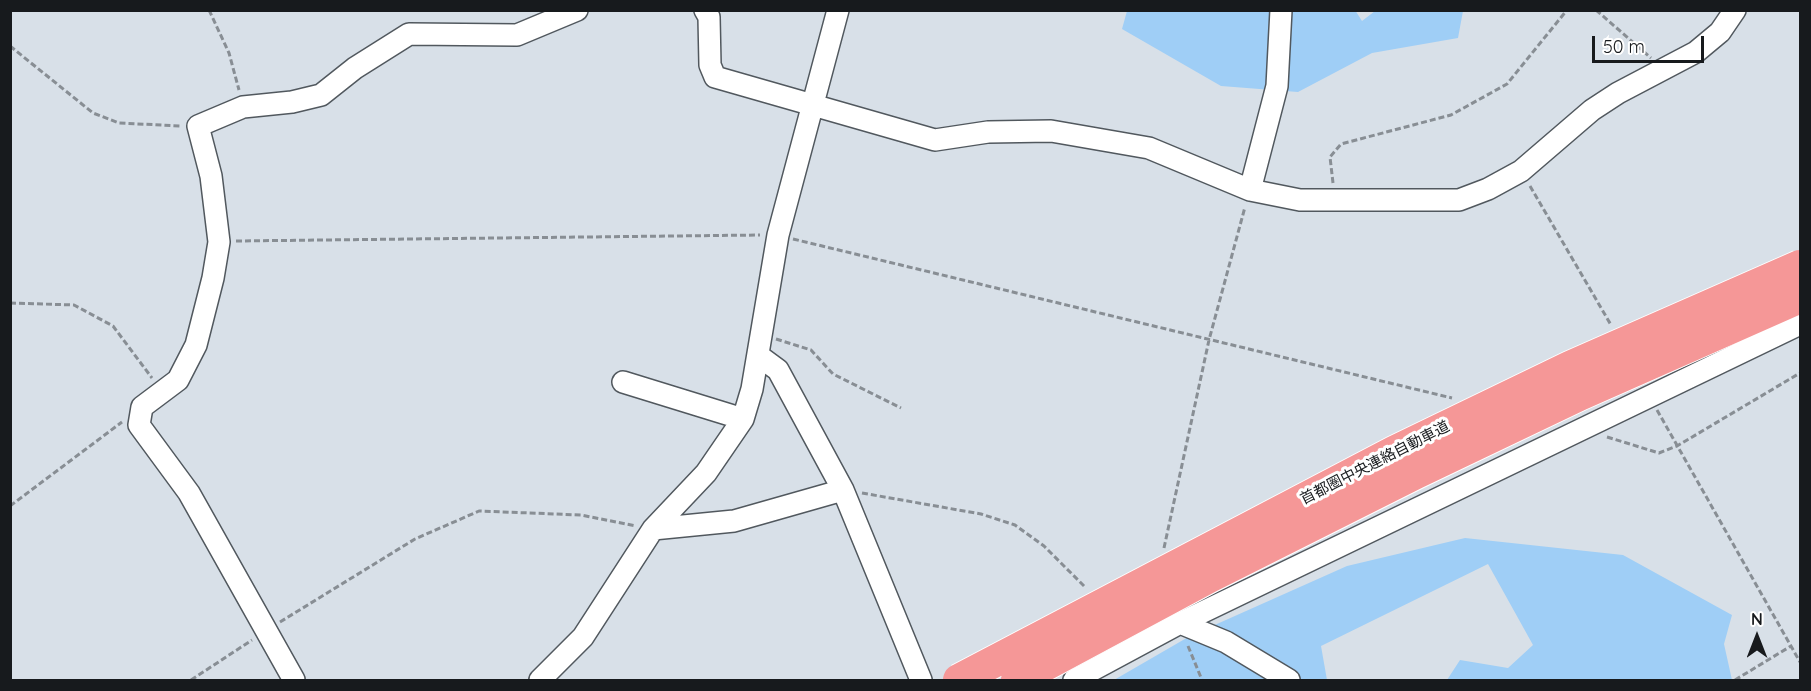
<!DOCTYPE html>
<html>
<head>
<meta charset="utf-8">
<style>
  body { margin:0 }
  #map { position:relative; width:1811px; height:691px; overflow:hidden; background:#d8e0e8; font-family:Quicksand,sans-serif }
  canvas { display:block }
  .frame { position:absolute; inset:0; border:12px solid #171a1d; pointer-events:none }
  .north { position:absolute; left:1727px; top:607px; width:60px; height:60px; -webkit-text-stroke:4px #fff; paint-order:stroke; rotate:0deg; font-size:16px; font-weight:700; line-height:24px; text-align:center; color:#171a1d }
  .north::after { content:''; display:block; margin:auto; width:21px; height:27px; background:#171a1d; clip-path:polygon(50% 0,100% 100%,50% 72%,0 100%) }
  .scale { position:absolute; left:1592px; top:36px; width:112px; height:27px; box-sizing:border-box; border:3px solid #171a1d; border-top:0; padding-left:8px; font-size:18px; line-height:21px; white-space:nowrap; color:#171a1d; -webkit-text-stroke:4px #fff; paint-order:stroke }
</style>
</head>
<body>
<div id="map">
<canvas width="1811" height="691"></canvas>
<div class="frame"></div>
<div class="north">N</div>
<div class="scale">50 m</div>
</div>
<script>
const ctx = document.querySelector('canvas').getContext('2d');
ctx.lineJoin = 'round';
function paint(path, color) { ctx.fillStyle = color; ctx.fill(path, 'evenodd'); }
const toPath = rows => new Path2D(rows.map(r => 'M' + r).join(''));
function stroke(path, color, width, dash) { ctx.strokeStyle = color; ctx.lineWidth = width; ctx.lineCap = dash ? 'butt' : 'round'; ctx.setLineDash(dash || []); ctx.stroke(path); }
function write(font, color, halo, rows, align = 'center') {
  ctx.font = font + ' Quicksand,"Noto Sans JP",sans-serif'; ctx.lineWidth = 6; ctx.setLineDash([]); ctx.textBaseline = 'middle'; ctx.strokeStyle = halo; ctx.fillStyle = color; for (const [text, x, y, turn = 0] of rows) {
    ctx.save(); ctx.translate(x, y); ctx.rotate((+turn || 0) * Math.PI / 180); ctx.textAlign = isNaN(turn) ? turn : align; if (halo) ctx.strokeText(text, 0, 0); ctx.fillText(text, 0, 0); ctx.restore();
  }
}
paint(toPath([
  [1355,10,1362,21,1375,11,1463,11,1458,38,1372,53,1298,92,1221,86,1122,29,1127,11],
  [1465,538,1623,555,1732,615,1724,644,1732,680,1447,680,1460,660,1508,668,1533,645,1488,564,1321,646,1327,680,1114,680,1190,636,1347,566]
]), '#9fcef6');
const minor = toPath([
  [705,10,709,17,710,65,715,77,935,140,988,132,1051,131,1149,148,1250,190,1300,200,1459,200,1488,189,1521,171,1592,110,1618,93,1696,52,1720,32,1735,10],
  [1250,190,1277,86,1281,10],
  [759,356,778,370,843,490,921,680],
  [623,382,743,419],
  [653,529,734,521,843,490],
  [1180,623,1226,642,1289,680],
  [294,680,189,493,139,425,142,407,178,380,196,345,213,278,219,242,211,176,198,126,243,107,292,102,321,95,355,68,409,34,517,35,577,10],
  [540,680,583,637,653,529,706,473,743,419,752,389,778,235,838,10],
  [1074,680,1180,623,1800,324]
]);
stroke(minor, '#51585e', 24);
stroke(toPath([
  [209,10,229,53,239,90],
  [1596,10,1651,58],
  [10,46,93,113,119,123,181,126],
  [1333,183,1330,157,1341,144,1451,115,1507,84,1567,10],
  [1530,186,1611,325],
  [793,239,1452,398],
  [236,241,760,235],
  [10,303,74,305,113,326,152,378],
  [776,339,811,350,833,374,901,408],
  [1657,410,1800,662],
  [1607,437,1659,453,1677,446,1800,373],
  [862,493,981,514,1015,525,1044,546,1086,588],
  [10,506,122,422],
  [1164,548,1209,340,1245,207],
  [280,622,415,539,479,511,581,515,636,526],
  [1188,646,1202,680],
  [191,680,252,640],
  [1735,680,1791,646]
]), '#888e94', 3, [6, 3]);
stroke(minor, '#fff', 21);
const highwayBridge = toPath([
  [959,680,1394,452,1570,367,1800,266],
  [1017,680,1211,576,1416,473,1581,394,1800,297]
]);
stroke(highwayBridge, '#fff', 34, []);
stroke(highwayBridge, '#f59797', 32);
write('15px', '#171a1d', '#fff', [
  ["首都圏中央連絡自動車道",1375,463,-27]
]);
</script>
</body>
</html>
